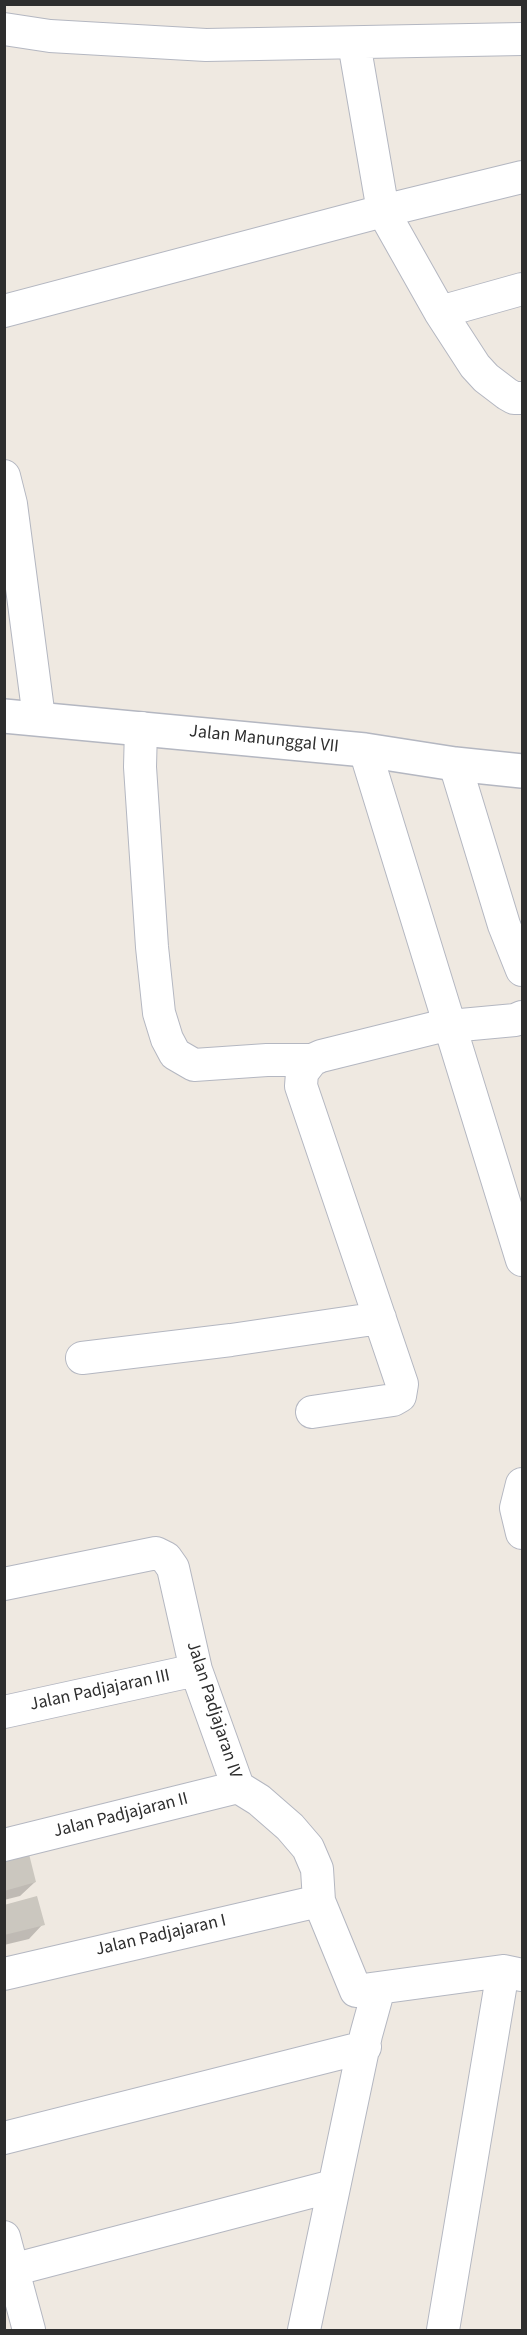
<!DOCTYPE html>
<html>
<head>
<meta charset="utf-8">
<style>
  body { margin:0 }
  #map { position:relative; width:527px; height:2335px; overflow:hidden; background:#efe9e1; font-family:"Source Sans 3",sans-serif }
  canvas { display:block }
  .frame { position:absolute; inset:0; border:6px solid #2e2e2e; pointer-events:none }
</style>
</head>
<body>
<div id="map">
<canvas width="527" height="2335"></canvas>
<div class="frame"></div>
</div>
<script>
const ctx = document.querySelector('canvas').getContext('2d');
ctx.lineJoin = 'round';
function paint(path, color) { ctx.fillStyle = color; ctx.fill(path, 'evenodd'); }
const toPath = rows => new Path2D(rows.map(r => 'M' + r).join(''));
function stroke(path, color, width, dash) { ctx.strokeStyle = color; ctx.lineWidth = width; ctx.lineCap = dash ? 'butt' : 'round'; ctx.setLineDash(dash || []); ctx.stroke(path); }
function write(font, color, halo, rows, align = 'center') {
  ctx.font = font + ' "Source Sans 3",sans-serif'; ctx.lineWidth = 6; ctx.setLineDash([]); ctx.textBaseline = 'middle'; ctx.strokeStyle = halo; ctx.fillStyle = color; for (const [text, x, y, turn = 0] of rows) {
    ctx.save(); ctx.translate(x, y); ctx.rotate((+turn || 0) * Math.PI / 180); ctx.textAlign = isNaN(turn) ? turn : align; if (halo) ctx.strokeText(text, 0, 0); ctx.fillText(text, 0, 0); ctx.restore();
  }
}
paint(toPath([
  [4,1862,35,1882,20,1896,4,1900],
  [4,1906,43,1924,29,1939,4,1945]
]), '#0003');
paint(toPath([
  [29,1854,36,1882,4,1891,4,1861],
  [37,1896,45,1925,4,1935,4,1905]
]), '#cbc7bf');
const minor = toPath([
  [4,29,50,36,206,45,522,39],
  [354,43,383,211,440,312,475,366,486,378,507,394,514,398,522,398],
  [4,311,383,211,522,177],
  [440,312,522,289],
  [4,476,11,504,39,718],
  [141,728,140,767,152,947,159,1013,167,1039,175,1054,194,1065,267,1060,312,1060],
  [365,750,522,1260],
  [455,764,504,925,522,970],
  [82,1358,231,1340,380,1318],
  [312,1412,393,1400,400,1396,402,1384,301,1086,302,1073,312,1060,321,1056,450,1024,461,1025,515,1020,522,1017],
  [522,1484,516,1508,522,1533],
  [4,1584,156,1553,166,1558,173,1568,196,1670,238,1787,259,1800,290,1827,308,1848,317,1869,319,1901,356,1991,503,1971,522,1975],
  [4,1712,196,1670],
  [4,1845,238,1787],
  [4,1974,319,1901],
  [4,2138,365,2047],
  [4,2237,29,2330],
  [12,2270,333,2186],
  [304,2330,366,2035,379,1988],
  [443,2330,503,1971]
]);
const tertiary = toPath([
  [4,716,365,750,455,764,522,771]
]);
stroke(minor, '#b4b7c1', 34);
stroke(tertiary, '#b4b7c1', 36);
stroke(minor, '#fff', 32);
stroke(tertiary, '#fff', 33);
write('18px', '#2e2e2e', '#fff', [
  ["Jalan Manunggal VII",264,740,6],
  ["Jalan Padjajaran III",100,1691,-12],
  ["Jalan Padjajaran IV",213,1710,72],
  ["Jalan Padjajaran II",121,1816,-14],
  ["Jalan Padjajaran I",161,1936,-13]
]);
</script>
</body>
</html>
